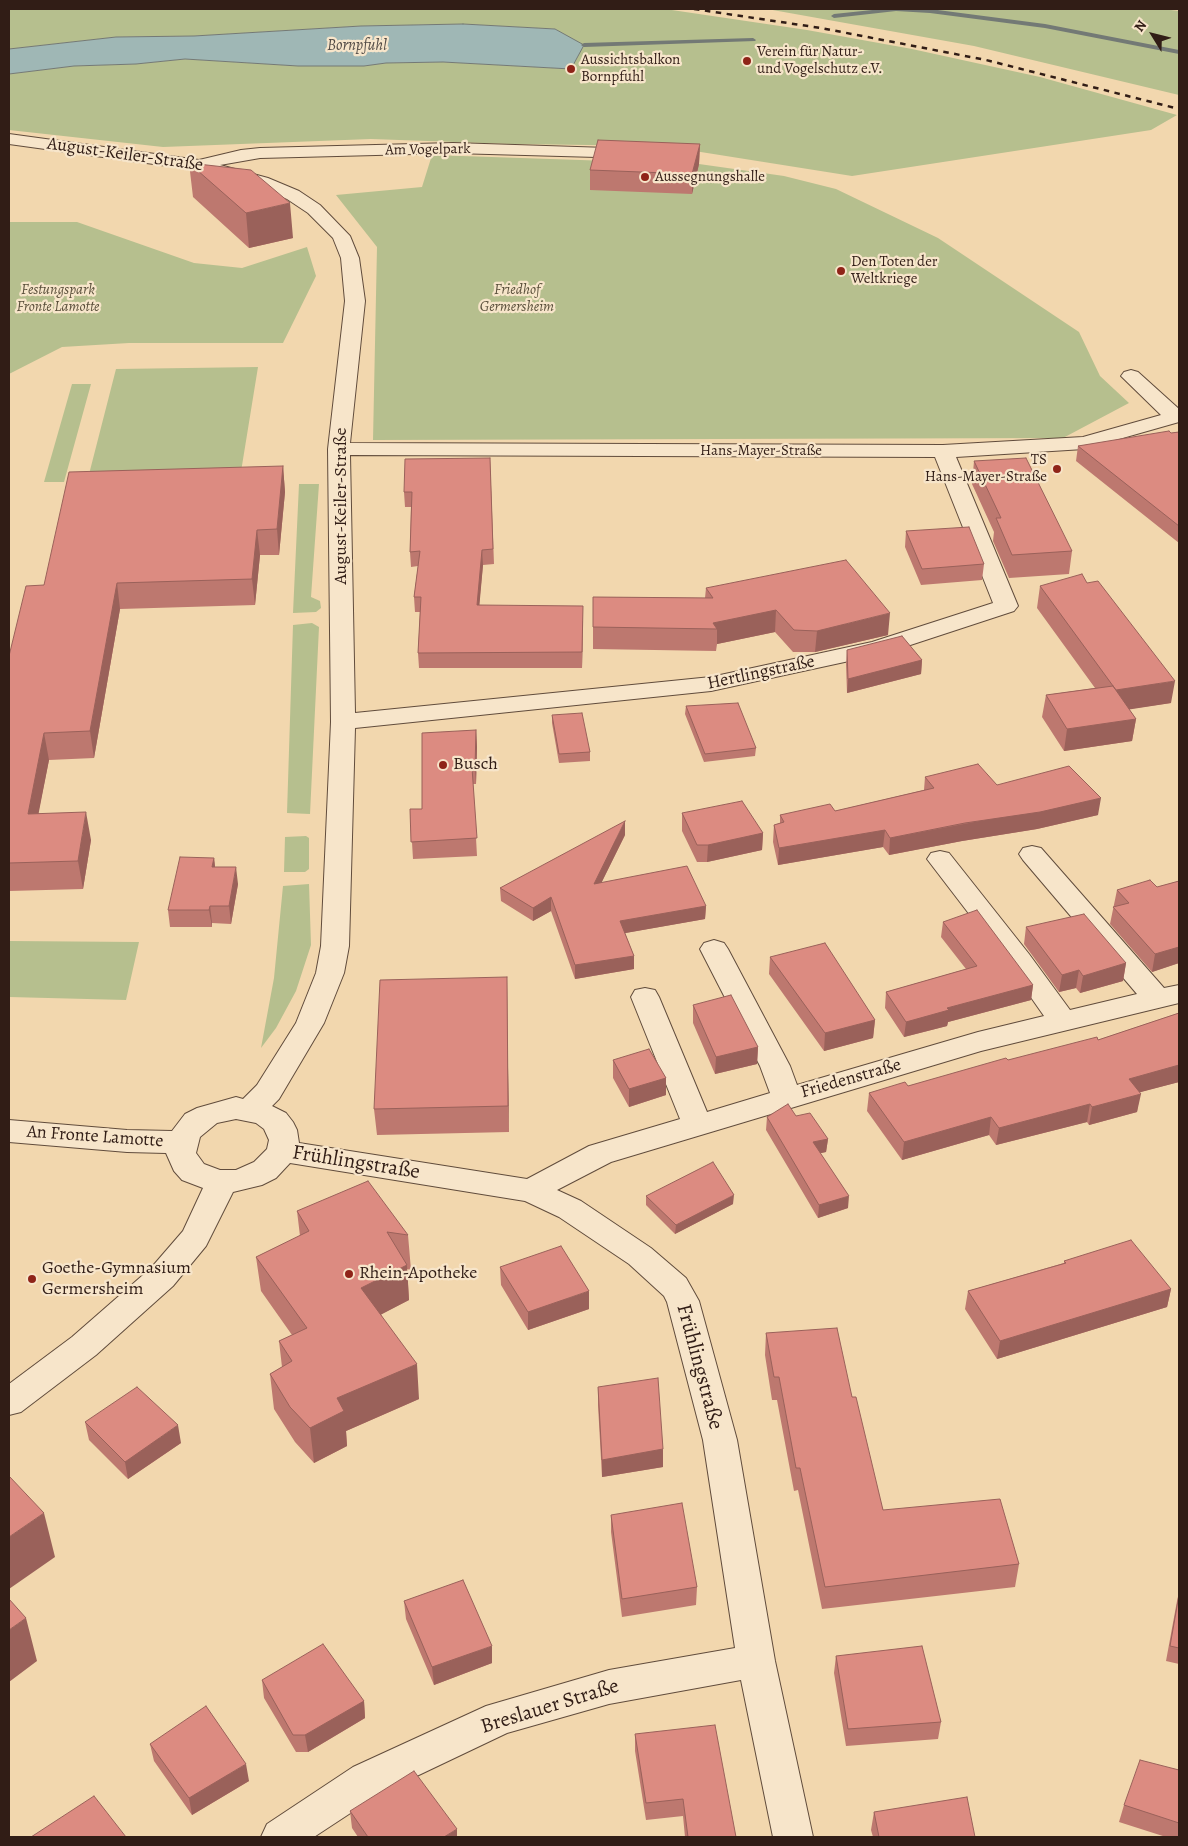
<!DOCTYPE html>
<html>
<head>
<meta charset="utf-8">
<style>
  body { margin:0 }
  #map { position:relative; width:1188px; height:1846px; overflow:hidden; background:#f2d7ae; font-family:Alegreya,serif }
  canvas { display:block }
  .frame { position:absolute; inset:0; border:10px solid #311d16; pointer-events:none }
  .north { position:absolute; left:1128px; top:10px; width:50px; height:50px; -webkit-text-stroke:4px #f7e5ca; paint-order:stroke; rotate:306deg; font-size:14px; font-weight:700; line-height:20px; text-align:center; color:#311d16 }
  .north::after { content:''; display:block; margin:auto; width:18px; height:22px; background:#311d16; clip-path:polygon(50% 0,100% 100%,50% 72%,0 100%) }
</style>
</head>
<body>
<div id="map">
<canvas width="1188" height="1846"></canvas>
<div class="frame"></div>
<div class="north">N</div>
</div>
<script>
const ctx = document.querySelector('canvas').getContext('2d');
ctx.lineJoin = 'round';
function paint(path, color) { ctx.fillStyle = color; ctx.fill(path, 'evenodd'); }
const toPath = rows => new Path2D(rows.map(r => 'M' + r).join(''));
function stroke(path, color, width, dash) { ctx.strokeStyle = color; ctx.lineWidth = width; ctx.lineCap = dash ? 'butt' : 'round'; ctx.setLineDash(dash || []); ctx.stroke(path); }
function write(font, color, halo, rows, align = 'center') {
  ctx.font = font + ' Alegreya,serif'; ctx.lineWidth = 4.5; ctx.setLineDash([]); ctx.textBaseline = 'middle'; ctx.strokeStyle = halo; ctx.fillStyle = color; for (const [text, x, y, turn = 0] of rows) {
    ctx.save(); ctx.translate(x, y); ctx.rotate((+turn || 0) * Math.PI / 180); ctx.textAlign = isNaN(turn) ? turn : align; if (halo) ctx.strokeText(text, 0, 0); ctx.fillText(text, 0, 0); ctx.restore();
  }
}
paint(toPath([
  [9,9,665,9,807,30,912,49,1040,77,1177,115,1151,130,852,176,663,146,512,144,371,139,163,147,9,130,9,74,74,66,136,64,185,59,298,66,364,66,386,63,443,62,571,69,583,46,555,29,463,24,361,26,194,36,116,37,9,49],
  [767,9,1163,9,1179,11,1179,95,974,46],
  [432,155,699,164,784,176,836,189,938,238,1079,332,1100,376,1129,403,1063,438,373,440,377,247,336,195,422,187],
  [9,222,77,222,194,263,242,268,307,247,316,276,283,343,129,343,62,347,9,374],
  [258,367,239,484,86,486,116,369],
  [72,384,91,384,64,482,44,482],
  [299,484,319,484,311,597,320,601,321,608,316,612,293,613],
  [312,623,319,627,310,814,287,813,293,625],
  [306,836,309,838,309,869,305,872,284,872,285,837],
  [309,884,311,945,296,991,276,1028,261,1048,274,978,283,886],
  [9,941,139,942,126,1000,9,997]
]), '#b6bf8e');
const water = toPath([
  [463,24,555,29,584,45,571,69,443,62,386,63,364,66,298,66,185,59,136,64,74,66,9,74,9,49,116,37,194,36,361,26,463,24]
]);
paint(water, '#9fb7b5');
stroke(water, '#737975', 1);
paint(toPath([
  [882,9,930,9,1045,24,1179,50,1179,54,1045,28,930,13,896,11,834,18,831,16,834,14,882,9],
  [753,38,756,40,755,41,584,47,581,45,584,43,753,38]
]), '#737975');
const minor = toPath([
  [9,134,199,160,241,150,260,148,453,143,639,149,642,153,639,157,633,158,453,153,260,158,220,165,268,178,299,191,320,205,350,236,359,258,365,301,350,443,943,445,1083,437,1161,415,1121,376,1124,372,1131,370,1138,372,1179,409,1179,422,1084,449,956,457,1018,606,1014,611,886,653,711,691,355,728,349,946,344,973,324,1023,279,1099,272,1106,286,1113,293,1122,297,1130,299,1143,527,1179,589,1146,680,1119,631,997,635,990,645,988,655,990,659,997,707,1112,770,1093,760,1066,700,949,704,943,714,940,724,943,728,949,790,1066,797,1085,978,1032,1044,1016,1009,966,927,859,931,853,940,851,949,853,1029,954,1070,1010,1137,994,1023,860,1019,854,1023,848,1032,846,1041,848,1164,988,1179,985,1179,1003,981,1051,611,1162,557,1190,581,1201,651,1248,686,1278,699,1301,737,1440,775,1661,813,1837,773,1837,741,1680,609,1704,507,1733,381,1793,314,1837,261,1837,267,1824,353,1767,486,1706,609,1670,735,1648,703,1440,667,1302,664,1296,629,1264,559,1217,525,1201,290,1163,276,1178,262,1185,233,1192,206,1246,173,1286,96,1355,21,1412,9,1415,9,1384,72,1337,151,1268,183,1231,203,1188,182,1180,174,1171,166,1153,127,1152,9,1142,9,1120,127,1130,172,1131,185,1114,197,1108,236,1097,243,1099,257,1085,296,1023,316,973,321,946,331,722,328,449,345,301,341,258,333,238,308,213,287,199,256,186,197,170,9,144,9,134],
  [350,455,935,457,993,603,872,642,711,677,355,713,350,455],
  [236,1119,256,1123,264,1129,269,1140,267,1149,254,1162,236,1170,220,1170,204,1164,196,1153,200,1137,217,1123,236,1119]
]);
stroke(minor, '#614c3c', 2);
paint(minor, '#f7e5ca');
stroke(toPath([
  [694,9,821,28,986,60,1179,109]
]), '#311d16', 2.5, [5.5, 5.5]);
paint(toPath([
  [700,144,699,164,692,194,590,190,590,170],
  [189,163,293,238,249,248,193,197],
  [1179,432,1179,543,1076,461,1078,446],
  [490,458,494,564,483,565,479,605,583,621,582,668,419,668,418,653,420,612,415,612,414,597,418,566,411,567,410,552,411,507,405,507,404,492],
  [974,461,1072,551,1069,574,1009,578,993,541,994,532,972,484],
  [283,466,285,492,279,555,260,555,255,605,120,609,94,758,49,760,38,814,91,840,83,889,9,891,9,656,44,585],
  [906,531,984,564,982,580,921,585,905,547],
  [1087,583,1171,703,1129,709,1136,719,1132,741,1064,751,1042,717,1046,695,1095,688,1037,608,1040,586],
  [706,588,888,635,815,652,793,652,775,632,717,644,716,651,593,649,593,597,705,598],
  [847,650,922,660,921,674,847,693,846,664],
  [686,706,756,748,755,756,704,762,685,714],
  [552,715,590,752,590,761,559,763,552,723],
  [476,730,477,747,476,784,473,784,477,856,413,859,410,809,422,809],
  [925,777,997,785,1098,815,1037,829,962,841,889,855,883,847,778,865,773,842,774,825,780,823,780,815,835,811,924,790],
  [682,813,763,833,762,850,707,862,697,862,682,831],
  [625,835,601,883,706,906,705,919,625,933,634,956,634,969,575,979,551,911,533,921,501,901,500,888],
  [214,858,215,867,238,884,231,924,212,923,212,927,170,927,168,910],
  [1179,881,1179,963,1152,972,1110,924,1117,890,1157,887],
  [943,922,1033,985,1031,1000,948,1022,947,1026,904,1037,885,1008,886,992,966,969,941,937],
  [1026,927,1126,963,1123,981,1080,993,1076,988,1059,992,1024,944],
  [770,957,875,1020,873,1038,824,1051,769,974],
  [507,1003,509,1132,377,1135,374,1109],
  [693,1005,758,1047,757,1064,715,1074,693,1023],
  [1179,1013,1179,1082,1140,1092,1137,1112,1089,1125,1087,1122,996,1145,989,1135,902,1160,867,1111,869,1093,908,1086,1008,1060,1098,1040],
  [613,1060,666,1078,666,1095,629,1107,613,1078],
  [796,1116,828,1139,826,1152,820,1153,848,1208,818,1218,766,1130,767,1117],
  [646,1196,733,1204,675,1234,646,1205],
  [297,1211,408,1235,411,1270,407,1269,409,1300,381,1314,419,1399,346,1431,347,1446,314,1463,295,1442,274,1409,270,1374,282,1367,279,1341,292,1335,261,1291,256,1257,300,1236],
  [1064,1261,1171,1289,1167,1307,997,1359,965,1309,968,1291,1064,1263],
  [500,1267,589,1309,528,1330,501,1285],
  [766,1333,852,1397,883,1510,1019,1564,1015,1587,822,1609,798,1490,794,1491,777,1400,772,1400,765,1355],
  [598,1387,663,1449,663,1467,602,1477,598,1405],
  [85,1422,181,1443,128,1479,89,1440],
  [611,1515,697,1587,696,1605,622,1617,611,1532],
  [1179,1592,1179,1664,1166,1661,1177,1601],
  [404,1601,492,1663,434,1685,406,1619],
  [836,1656,941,1722,938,1739,846,1746,834,1673],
  [262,1680,364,1701,365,1718,308,1752,296,1752,264,1698],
  [635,1734,736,1837,685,1837,683,1816,646,1820,635,1751],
  [150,1744,249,1781,192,1815,154,1761],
  [1179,1770,1179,1837,1166,1837,1119,1822,1124,1805],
  [350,1811,457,1837,358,1837,352,1828],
  [874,1812,975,1837,873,1837,871,1830]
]), '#bd786f');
paint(toPath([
  [700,144,699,164,692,194,692,174],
  [290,203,293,238,249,248,246,213],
  [283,466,285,492,279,555,277,529],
  [257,530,260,555,255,605,252,579],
  [482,550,483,565,478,621,477,605],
  [117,583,120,609,94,758,90,731],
  [583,606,583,621,582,668,582,652],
  [776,610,775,632,717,644,717,629,713,623],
  [890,613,888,635,815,652,817,631],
  [922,660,921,674,847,693,848,679],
  [1175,681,1171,703,1113,712,1116,690],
  [1136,719,1132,741,1064,751,1067,729],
  [476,730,477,747,476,784,475,768],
  [44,733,49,760,33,842,28,814],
  [1101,798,1098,815,1037,829,962,841,889,855,890,838],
  [86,812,91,840,83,889,78,861],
  [625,821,625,835,594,898,594,884],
  [885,830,883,847,778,865,779,848],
  [763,833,762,850,707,862,708,845],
  [214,858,216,875,212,867],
  [236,867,238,884,231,924,229,906],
  [551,897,551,911,533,921,533,908],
  [210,906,212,923,212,927,209,910],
  [706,906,705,919,620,934,620,921],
  [1179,947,1179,963,1152,972,1155,954],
  [634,956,634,969,575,979,575,965],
  [1126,963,1123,981,1080,993,1083,976],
  [1079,970,1076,988,1059,992,1062,975],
  [507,977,507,1003,509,1132,508,1106],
  [1033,985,1031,1000,948,1022,947,1026,904,1037,906,1022,947,1008],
  [875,1020,873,1038,824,1051,825,1033],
  [758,1047,757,1064,715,1074,716,1057],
  [1179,1065,1179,1082,1126,1096,1129,1079],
  [666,1078,666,1095,629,1107,629,1089],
  [1141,1094,1137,1112,1089,1125,1092,1107],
  [1090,1104,1087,1122,996,1145,999,1128],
  [991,1117,989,1135,902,1160,904,1142],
  [828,1139,826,1152,812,1155,813,1142],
  [734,1195,733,1204,675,1234,676,1225],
  [849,1196,848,1208,818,1218,819,1205],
  [407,1265,409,1300,365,1323,361,1288],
  [1171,1289,1167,1307,997,1359,1000,1341],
  [589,1291,589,1309,528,1330,528,1312],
  [417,1364,419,1399,346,1431,347,1446,314,1463,310,1428,337,1398],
  [178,1425,181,1443,128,1479,125,1462],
  [663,1449,663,1467,602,1477,602,1460],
  [44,1513,55,1557,9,1589,9,1537],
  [26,1618,37,1661,9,1682,9,1630],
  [492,1646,492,1663,434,1685,432,1667],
  [364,1701,365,1718,308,1752,305,1735],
  [246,1764,249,1781,192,1815,189,1798],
  [457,1829,457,1837,444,1837]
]), '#9a615a');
const building = toPath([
  [598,140,700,144,692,174,590,170,598,140],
  [189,163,251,170,290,203,246,213,189,163],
  [1169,431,1171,433,1179,432,1179,526,1078,446,1169,431],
  [490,458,493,549,482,550,477,605,583,606,582,652,418,653,421,597,414,597,420,551,410,552,412,492,404,492,405,459,490,458],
  [1026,458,1072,551,1012,555,996,518,1001,518,974,461,1026,458],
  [283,466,277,529,257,530,252,579,117,583,90,731,44,733,28,814,86,812,78,861,9,863,9,656,26,586,44,585,69,472,283,466],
  [969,527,984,564,922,569,906,531,969,527],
  [846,560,890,613,817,631,794,630,776,610,713,623,717,629,593,627,593,597,713,598,706,588,846,560],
  [1082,574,1087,583,1098,581,1175,681,1116,690,1040,586,1082,574],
  [902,636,922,660,848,679,847,650,902,636],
  [1113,686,1136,719,1067,729,1046,695,1113,686],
  [738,703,756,748,705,754,686,706,738,703],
  [582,713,590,752,559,754,552,715,582,713],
  [476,730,475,768,472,768,477,838,411,842,410,809,422,809,422,733,476,730],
  [978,764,997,785,1069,766,1101,798,1040,812,965,823,890,838,885,830,779,848,774,825,784,822,780,815,830,804,835,811,934,788,925,777,978,764],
  [742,801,763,833,708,845,697,845,682,813,742,801],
  [625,821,594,884,687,866,706,906,620,921,634,956,575,965,551,897,533,908,500,888,625,821],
  [180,857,214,858,212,867,236,867,229,906,210,906,209,910,168,910,180,857],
  [1150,880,1157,887,1179,881,1179,947,1155,954,1113,907,1129,903,1117,890,1150,880],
  [977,910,1033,985,947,1008,949,1010,906,1022,886,992,977,966,943,922,977,910],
  [1084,914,1126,963,1083,976,1079,970,1062,975,1026,927,1084,914],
  [825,943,875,1020,825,1033,770,957,825,943],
  [507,977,508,1106,374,1109,380,980,507,977],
  [731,995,758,1047,716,1057,693,1005,731,995],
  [1179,1013,1179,1065,1129,1079,1141,1094,1092,1107,1090,1104,999,1128,991,1117,904,1142,869,1093,905,1082,908,1086,1006,1058,1008,1060,1097,1037,1098,1040,1179,1013],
  [649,1049,666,1078,629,1089,613,1060,649,1049],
  [788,1104,796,1116,810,1113,828,1139,813,1142,849,1196,819,1205,767,1117,788,1104],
  [713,1162,734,1195,676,1225,646,1196,713,1162],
  [368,1181,408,1235,387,1232,407,1265,361,1288,417,1364,337,1398,344,1411,310,1428,290,1407,270,1374,292,1361,279,1341,307,1328,256,1257,309,1231,297,1211,368,1181],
  [1131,1240,1171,1289,1000,1341,968,1291,1066,1263,1064,1261,1131,1240],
  [561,1246,589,1291,528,1312,500,1267,561,1246],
  [837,1328,852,1397,856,1397,883,1510,1000,1499,1019,1564,825,1587,800,1468,796,1468,779,1377,774,1377,766,1333,837,1328],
  [658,1378,663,1449,602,1460,598,1387,658,1378],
  [137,1387,178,1425,125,1462,85,1422,137,1387],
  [9,1476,44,1513,9,1537,9,1476],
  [682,1503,697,1587,622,1599,611,1515,682,1503],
  [463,1580,492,1646,432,1667,404,1601,463,1580],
  [1179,1595,1179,1648,1170,1646,1179,1595],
  [9,1599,26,1618,9,1630,9,1599],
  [323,1644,364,1701,305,1735,293,1735,262,1680,323,1644],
  [922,1646,941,1722,848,1729,836,1656,922,1646],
  [206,1706,246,1764,189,1798,150,1744,206,1706],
  [715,1725,736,1837,688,1837,683,1799,646,1803,635,1734,715,1725],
  [1140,1760,1179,1770,1179,1823,1124,1805,1140,1760],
  [414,1771,457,1829,444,1837,368,1837,350,1811,414,1771],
  [94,1796,126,1837,31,1837,94,1796],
  [967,1797,975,1837,879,1837,874,1812,967,1797]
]);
paint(building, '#dc8b81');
stroke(building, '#9a615a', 1);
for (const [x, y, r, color] of [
  [747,61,5,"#8f2418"],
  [571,69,5,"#8f2418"],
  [645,177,5,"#8f2418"],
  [841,271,5,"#8f2418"],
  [1057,469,5,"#8f2418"],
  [443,765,5,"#8f2418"],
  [349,1274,5,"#8f2418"],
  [32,1279,5,"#8f2418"]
]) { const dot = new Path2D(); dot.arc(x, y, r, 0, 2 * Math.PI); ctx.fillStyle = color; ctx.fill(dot); stroke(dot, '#f7e5ca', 2); }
write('15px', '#311d16', '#f7e5ca', [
  ["Verein für Natur-",757,52],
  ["und Vogelschutz e.V.",757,69],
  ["Aussichtsbalkon",581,60],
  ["Bornpfuhl",581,77],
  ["Aussegnungshalle",655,177],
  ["Den Toten der",851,262],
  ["Weltkriege",851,279],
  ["TS",1047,460,"right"],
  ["Hans-Mayer-Straße",1047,477,"right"]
], 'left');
write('15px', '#311d16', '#f7e5ca', [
  ["Am Vogelpark",428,150,-1],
  ["Hans-Mayer-Straße",761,451]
]);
write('italic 15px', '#594e3a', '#f7e5ca', [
  ["Festungspark",58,290],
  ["Fronte Lamotte",58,307],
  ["Friedhof",517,290],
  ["Germersheim",517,307]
]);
write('italic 16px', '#524b46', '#f7e5ca', [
  ["Bornpfuhl",357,46]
]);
write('18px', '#311d16', '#f7e5ca', [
  ["August-Keiler-Straße",125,155,8],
  ["August-Keiler-Straße",342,506,-90],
  ["Hertlingstraße",761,673,-12],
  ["Friedenstraße",851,1079,-16],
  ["An Fronte Lamotte",95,1137,4]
]);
write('18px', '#311d16', '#f7e5ca', [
  ["Busch",453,765],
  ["Goethe-Gymnasium",42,1269],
  ["Germersheim",42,1290],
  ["Rhein-Apotheke",359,1274]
], 'left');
write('21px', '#311d16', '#f7e5ca', [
  ["Frühlingstraße",356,1163,9],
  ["Frühlingstraße",699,1367,75],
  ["Breslauer Straße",550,1707,-17]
]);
</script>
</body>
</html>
